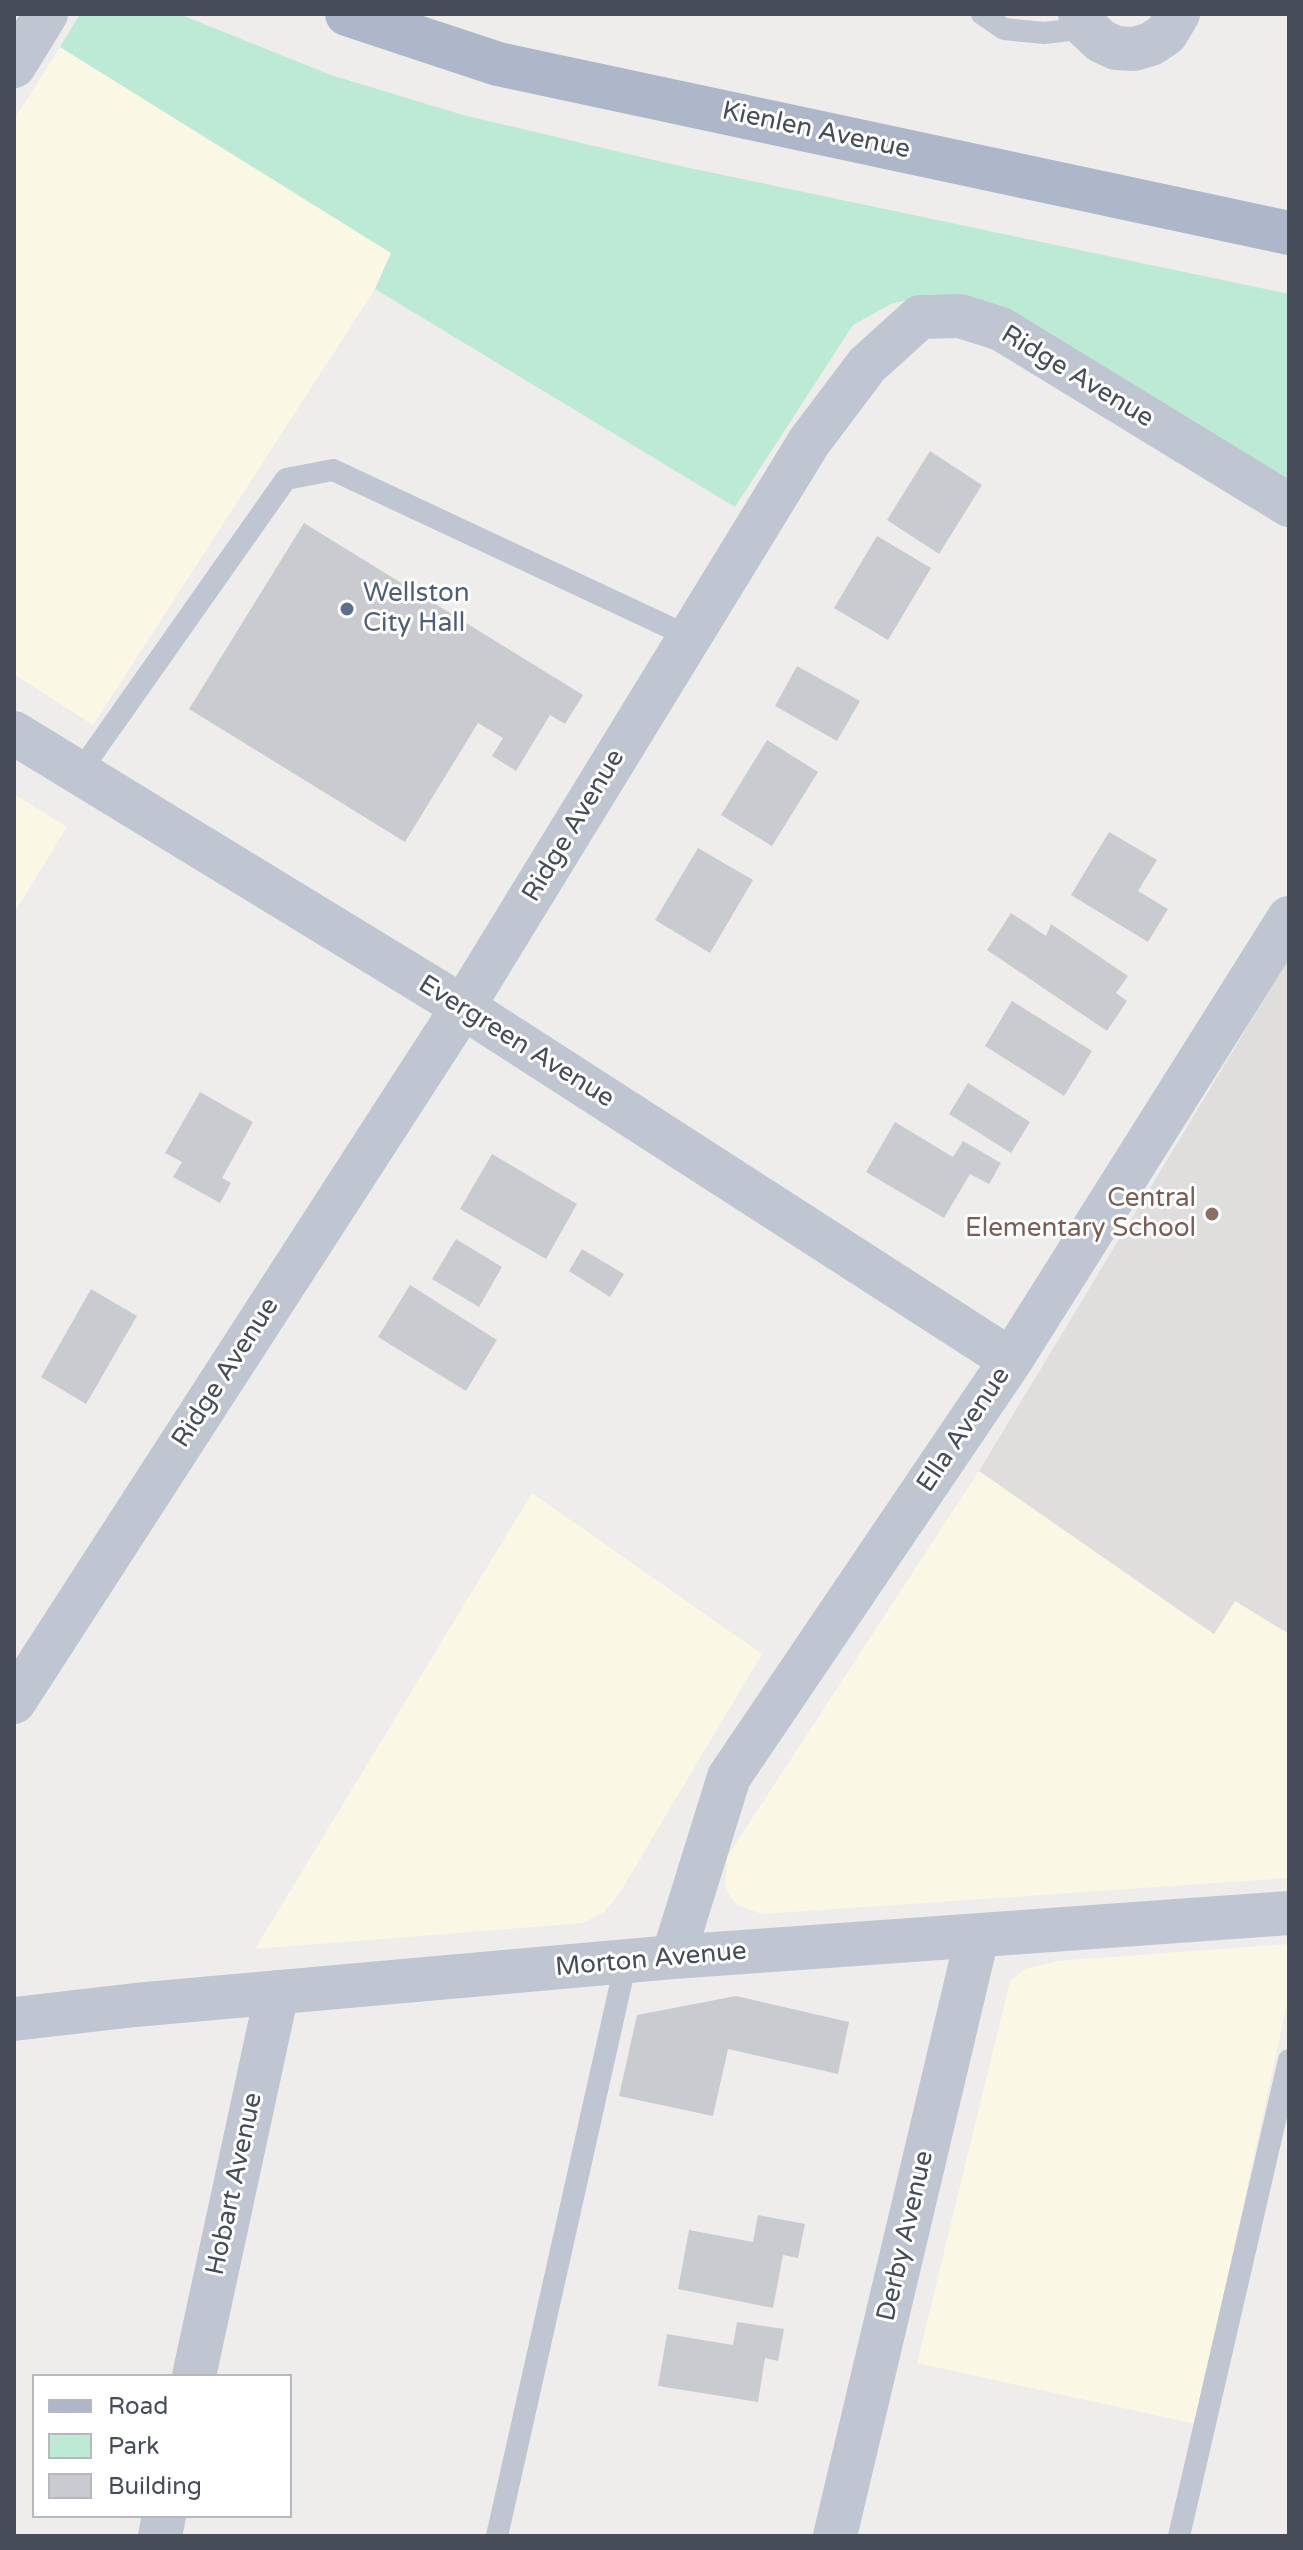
<!DOCTYPE html>
<html>
<head>
<meta charset="utf-8">
<style>
  body { margin:0 }
  #map { position:relative; width:1303px; height:2550px; overflow:hidden; background:#efedec; font-family:"Varela Round",sans-serif }
  canvas { display:block }
  .frame { position:absolute; inset:0; border:16px solid #464d58; pointer-events:none }
  .legend { position:absolute; left:32px; top:2374px; width:260px; height:144px; box-sizing:border-box; background:#fff; border:2px solid #b5b8bc; margin:0; padding:10px 14px; list-style:none; font-size:24px; color:#464d58 }
  .legend li { display:flex; align-items:center; gap:16px; height:40px }
  .legend b { width:40px; border:2px solid #b5b8bc }
</style>
</head>
<body>
<div id="map">
<canvas width="1303" height="2550"></canvas>
<div class="frame"></div>
<ul class="legend">
<li><b style="height:10px;background:#aeb7c9"></b>Road</li>
<li><b style="height:22px;background:#bdead5"></b>Park</li>
<li><b style="height:22px;background:#cacbd1"></b>Building</li>
</ul>
</div>
<script>
const ctx = document.querySelector('canvas').getContext('2d');
ctx.lineJoin = 'round';
function paint(path, color) { ctx.fillStyle = color; ctx.fill(path, 'evenodd'); }
const toPath = rows => new Path2D(rows.map(r => 'M' + r).join(''));
function stroke(path, color, width, dash) { ctx.strokeStyle = color; ctx.lineWidth = width; ctx.lineCap = dash ? 'butt' : 'round'; ctx.setLineDash(dash || []); ctx.stroke(path); }
function write(font, color, halo, rows, align = 'center') {
  ctx.font = font + ' "Varela Round",sans-serif'; ctx.lineWidth = 6; ctx.setLineDash([]); ctx.textBaseline = 'middle'; ctx.strokeStyle = halo; ctx.fillStyle = color; for (const [text, x, y, turn = 0] of rows) {
    ctx.save(); ctx.translate(x, y); ctx.rotate((+turn || 0) * Math.PI / 180); ctx.textAlign = isNaN(turn) ? turn : align; if (halo) ctx.strokeText(text, 0, 0); ctx.fillText(text, 0, 0); ctx.restore();
  }
}
paint(toPath([
  [60,47,391,253,375,289,93,725,14,674,14,120],
  [14,794,67,827,14,913],
  [979,1471,1213,1634,1235,1600,1289,1634,1289,1878,762,1914,737,1905,725,1888,727,1857],
  [532,1493,762,1654,619,1894,604,1912,583,1923,255,1949],
  [1289,1944,1289,1994,1196,2424,917,2363,1010,1981,1025,1969,1058,1961]
]), '#faf7e5');
paint(toPath([
  [1289,958,1289,1634,1235,1601,1214,1634,979,1471]
]), '#e0dedd');
paint(toPath([
  [80,14,179,14,331,75,463,115,671,164,1289,294,1289,488,975,299,931,294,891,304,853,325,735,507,375,289,391,253,60,47]
]), '#bdead5');
paint(toPath([
  [930,451,982,485,939,554,887,520],
  [304,523,583,695,565,724,550,715,516,771,492,756,503,738,478,723,405,842,189,709],
  [877,536,931,568,888,640,834,608],
  [797,666,860,701,837,741,775,706],
  [767,740,818,772,772,846,721,815],
  [1109,832,1157,860,1138,891,1168,909,1148,942,1071,895],
  [698,848,753,880,710,953,655,920],
  [1011,913,1046,936,1051,924,1128,976,1116,993,1127,1001,1107,1031,987,950],
  [1012,1001,1092,1051,1064,1096,985,1046],
  [968,1083,1030,1122,1011,1153,949,1114],
  [200,1092,253,1122,222,1178,231,1183,220,1203,173,1177,182,1162,165,1153],
  [895,1122,953,1157,963,1141,1001,1163,989,1184,970,1174,944,1218,866,1172],
  [492,1154,577,1204,546,1259,460,1209],
  [456,1239,502,1267,479,1307,432,1279],
  [582,1249,624,1274,610,1297,569,1271],
  [410,1285,497,1340,466,1391,378,1337],
  [91,1289,137,1316,86,1404,41,1377],
  [736,1996,849,2022,838,2074,728,2049,713,2116,619,2096,637,2015],
  [758,2215,805,2224,798,2258,783,2255,773,2308,678,2289,689,2230,753,2242],
  [737,2322,784,2329,778,2361,765,2358,758,2402,658,2386,667,2334,733,2345]
]), '#cacbd1');
stroke(toPath([
  [982,14,1004,29,1044,33,1087,28],
  [79,773,286,479,333,470,690,637],
  [497,2536,626,1961],
  [1179,2536,1289,2060]
]), '#c0c6d1', 22);
stroke(toPath([
  [1080,14,1087,28,1101,41,1116,48,1134,49,1151,44,1166,34,1178,14],
  [14,66,46,14],
  [14,733,463,1007,1011,1360],
  [14,1702,463,1007,809,442,867,365,920,317,960,316,1001,329,1289,505],
  [673,1957,729,1777,1011,1360,1289,918],
  [14,2019,135,2005,673,1957,1289,1913],
  [194,2376,277,1992],
  [160,2536,164,2516],
  [835,2536,977,1937]
]), '#c0c6d1', 44);
stroke(toPath([
  [347,14,498,64,1289,233]
]), '#aeb7c9', 44);
for (const [x, y, r, color] of [
  [347,609,8,"#5c6f8a"],
  [1212,1214,8,"#8d6e63"]
]) { const dot = new Path2D(); dot.arc(x, y, r, 0, 2 * Math.PI); ctx.fillStyle = color; ctx.fill(dot); stroke(dot, '#fff', 3); }
write('26px', '#464d58', '#fff', [
  ["Kienlen Avenue",816,131,12],
  ["Ridge Avenue",1077,377,31],
  ["Ridge Avenue",574,826,-59],
  ["Evergreen Avenue",516,1042,32],
  ["Ridge Avenue",226,1373,-57],
  ["Ella Avenue",964,1430,-56],
  ["Morton Avenue",651,1960,-5],
  ["Hobart Avenue",235,2184,-78],
  ["Derby Avenue",906,2236,-77]
]);
write('26px', '#4e5e75', '#fff', [
  ["Wellston",363,594],
  ["City Hall",363,624]
], 'left');
write('26px', '#785e54', '#fff', [
  ["Central",1196,1199],
  ["Elementary School",1196,1229]
], 'right');
</script>
</body>
</html>
